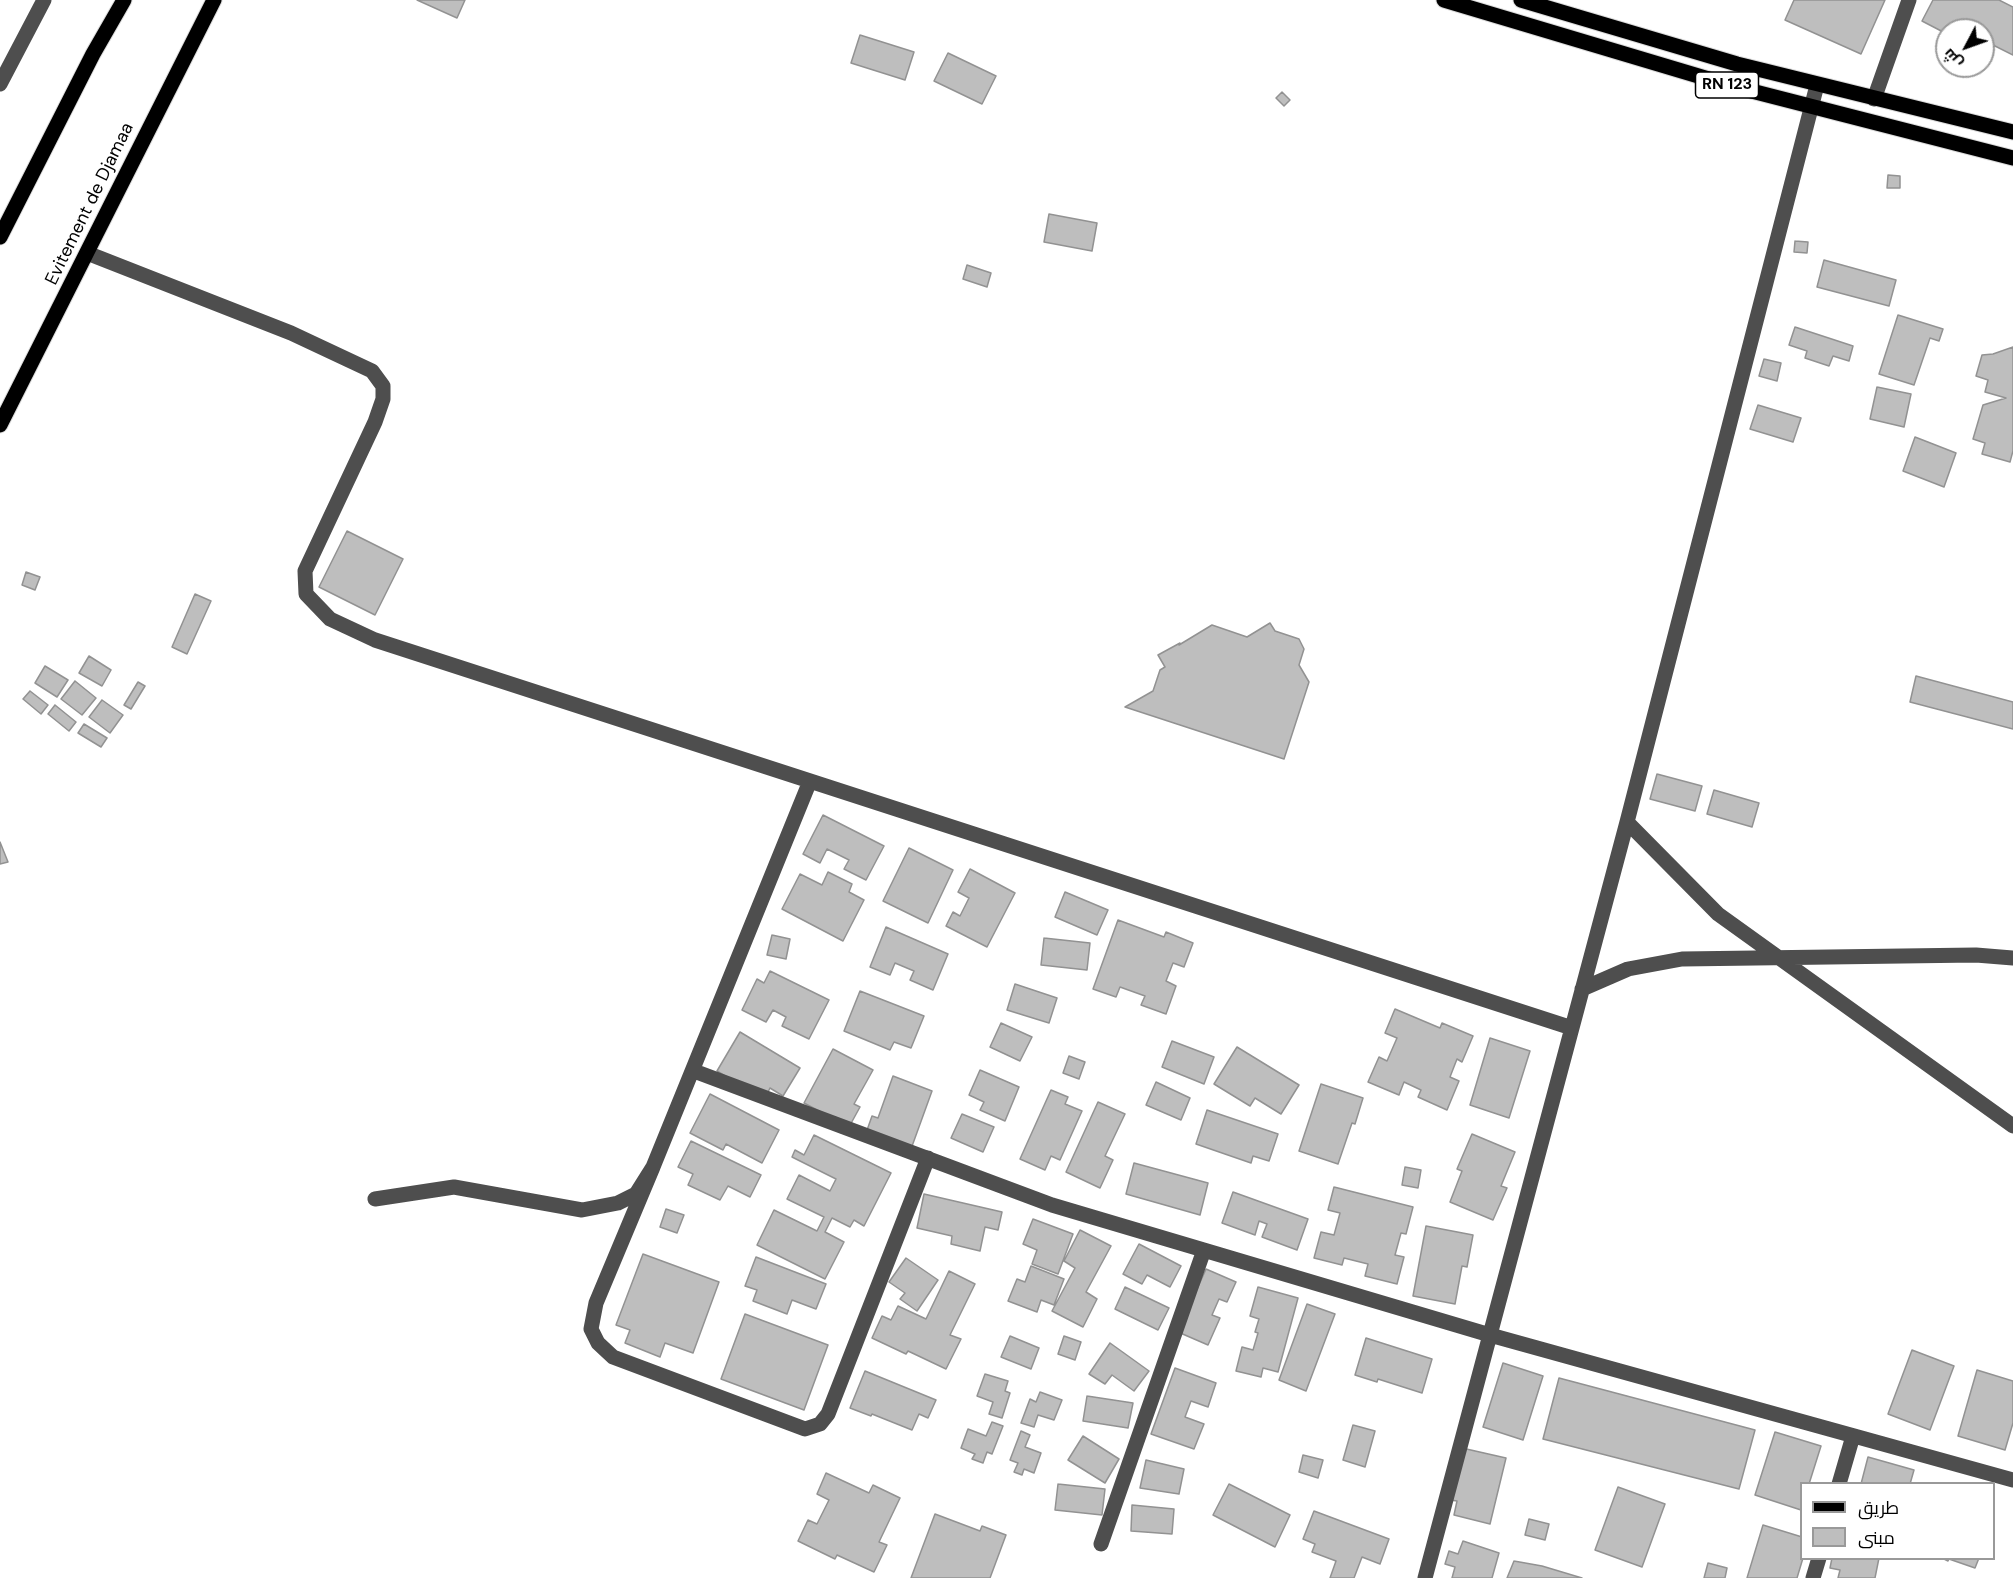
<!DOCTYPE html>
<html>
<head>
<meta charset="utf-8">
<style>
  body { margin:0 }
  #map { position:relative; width:2013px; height:1578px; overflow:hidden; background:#fff; font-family:"DM Sans",Cairo,sans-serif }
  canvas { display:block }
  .legend { position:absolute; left:1800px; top:1482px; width:195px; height:78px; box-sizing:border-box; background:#fff; border:2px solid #999; margin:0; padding:8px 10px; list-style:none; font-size:18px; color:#000 }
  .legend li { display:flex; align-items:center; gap:12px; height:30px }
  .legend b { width:30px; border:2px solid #999 }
  .north { position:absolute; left:1935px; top:18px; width:60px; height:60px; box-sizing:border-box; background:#fff; border:2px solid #999; border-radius:50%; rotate:229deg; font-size:16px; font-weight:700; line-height:24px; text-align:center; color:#000 }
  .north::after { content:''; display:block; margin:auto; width:21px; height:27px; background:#000; clip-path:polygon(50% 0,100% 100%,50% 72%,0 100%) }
</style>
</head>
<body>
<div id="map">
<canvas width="2013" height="1578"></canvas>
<ul class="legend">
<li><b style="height:8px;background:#000"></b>طريق</li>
<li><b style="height:16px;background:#bebebe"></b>مبنى</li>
</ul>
<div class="north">ش</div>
</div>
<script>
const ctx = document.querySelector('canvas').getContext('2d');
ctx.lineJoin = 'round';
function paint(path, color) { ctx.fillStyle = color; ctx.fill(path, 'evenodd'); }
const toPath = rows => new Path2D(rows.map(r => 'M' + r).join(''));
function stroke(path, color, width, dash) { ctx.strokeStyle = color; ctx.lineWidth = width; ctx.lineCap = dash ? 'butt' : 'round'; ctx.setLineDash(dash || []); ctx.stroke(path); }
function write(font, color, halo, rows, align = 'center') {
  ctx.font = font + ' "DM Sans",sans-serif'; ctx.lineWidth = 4.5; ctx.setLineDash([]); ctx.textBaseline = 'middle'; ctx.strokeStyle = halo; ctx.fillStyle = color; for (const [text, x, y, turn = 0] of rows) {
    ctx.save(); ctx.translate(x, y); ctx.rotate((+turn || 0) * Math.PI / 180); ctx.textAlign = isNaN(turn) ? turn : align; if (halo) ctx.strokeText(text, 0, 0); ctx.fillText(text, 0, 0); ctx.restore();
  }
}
const building = toPath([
  [417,0,465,0,457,18,417,0],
  [1794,0,1885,0,1861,54,1785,20,1794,0],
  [1933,0,1999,0,2013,7,2013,55,1993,45,1987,55,1983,53,1983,30,1947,30,1947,34,1922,21,1933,0],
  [860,35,914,52,905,80,851,63,860,35],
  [948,53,996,76,982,104,934,81,948,53],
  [1282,92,1290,100,1284,106,1276,98,1282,92],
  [1888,175,1900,176,1900,188,1887,188,1888,175],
  [1049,214,1097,223,1092,251,1044,242,1049,214],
  [1795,241,1808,242,1807,253,1794,252,1795,241],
  [1824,260,1896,280,1889,306,1817,287,1824,260],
  [967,265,991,273,987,287,963,279,967,265],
  [1898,315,1943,329,1939,341,1930,338,1914,385,1879,374,1898,315],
  [1795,327,1853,346,1849,361,1833,356,1829,366,1805,358,1807,351,1789,345,1795,327],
  [2013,347,2013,451,2010,462,1982,454,1985,443,1973,439,1983,405,2006,398,1985,392,1988,380,1976,376,1982,355,1993,354,2013,347],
  [1764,359,1781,363,1777,381,1759,376,1764,359],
  [1877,387,1911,394,1904,427,1870,419,1877,387],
  [1758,405,1801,418,1793,442,1750,429,1758,405],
  [1915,437,1956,453,1944,487,1903,471,1915,437],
  [347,531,403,559,375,615,319,587,347,531],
  [26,572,40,577,35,590,22,585,26,572],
  [195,594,211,601,187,654,172,647,195,594],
  [1270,623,1275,631,1299,639,1304,649,1299,665,1309,682,1284,759,1125,707,1153,691,1160,670,1165,667,1158,655,1180,643,1179,645,1212,625,1247,637,1270,623],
  [89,656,111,670,102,686,79,673,89,656],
  [45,666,68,680,57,697,35,683,45,666],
  [1916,676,2013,702,2013,729,1910,702,1916,676],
  [75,681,96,698,82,715,61,699,75,681],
  [138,682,145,686,131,709,124,705,138,682],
  [30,691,48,705,41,714,23,699,30,691],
  [102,700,123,715,110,733,89,717,102,700],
  [55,705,76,722,69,731,48,714,55,705],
  [84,724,107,738,101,747,78,733,84,724],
  [1657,774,1702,786,1695,811,1650,799,1657,774],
  [1714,790,1759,803,1752,827,1707,814,1714,790],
  [823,815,884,846,866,880,844,869,849,860,827,849,820,863,803,854,823,815],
  [0,842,8,862,0,864,0,842],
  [909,848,953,870,928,923,883,901,909,848],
  [970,869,1015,893,987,947,946,926,953,912,960,916,969,898,958,892,970,869],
  [828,872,852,884,849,892,864,900,843,941,782,909,800,874,822,885,828,872],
  [1065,892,1108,910,1097,935,1055,917,1065,892],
  [1118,920,1164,937,1166,932,1193,943,1184,967,1173,963,1166,981,1176,986,1166,1014,1141,1005,1145,996,1120,987,1116,997,1093,989,1118,920],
  [886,927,948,954,933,990,910,980,914,971,895,963,890,975,870,967,886,927],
  [772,935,790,939,786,959,767,955,772,935],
  [1044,938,1090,943,1087,970,1041,965,1044,938],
  [770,971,829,1000,809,1039,782,1026,786,1017,773,1010,766,1022,742,1010,757,979,764,983,770,971],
  [1015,984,1057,998,1049,1023,1007,1010,1015,984],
  [860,991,924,1016,911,1048,894,1042,890,1050,844,1031,860,991],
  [1395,1009,1440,1028,1442,1023,1473,1036,1462,1062,1457,1059,1450,1077,1459,1081,1447,1110,1418,1097,1421,1090,1404,1082,1399,1095,1368,1082,1379,1057,1387,1061,1397,1038,1385,1033,1395,1009],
  [1001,1023,1032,1037,1020,1061,990,1047,1001,1023],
  [740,1032,800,1068,783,1096,770,1088,764,1100,717,1071,740,1032],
  [1490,1038,1530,1051,1509,1118,1470,1105,1490,1038],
  [1172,1041,1214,1057,1204,1084,1162,1067,1172,1041],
  [1237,1047,1299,1085,1281,1114,1255,1098,1250,1106,1214,1084,1237,1047],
  [833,1049,873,1070,854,1104,860,1107,849,1127,804,1103,833,1049],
  [1069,1056,1085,1062,1079,1079,1063,1073,1069,1056],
  [980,1070,1019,1087,1005,1121,980,1110,984,1102,969,1095,980,1070],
  [893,1076,932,1091,911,1149,866,1133,872,1116,878,1118,893,1076],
  [1156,1082,1190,1098,1181,1120,1146,1105,1156,1082],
  [1321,1084,1363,1098,1355,1124,1352,1123,1338,1164,1299,1151,1321,1084],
  [1051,1090,1068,1097,1065,1104,1082,1111,1060,1160,1051,1156,1045,1170,1020,1159,1051,1090],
  [710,1094,779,1130,762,1163,726,1144,723,1150,690,1133,710,1094],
  [1098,1102,1125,1114,1105,1156,1113,1160,1100,1188,1066,1172,1098,1102],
  [1207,1110,1278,1134,1269,1161,1253,1156,1251,1163,1196,1144,1207,1110],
  [962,1114,994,1127,983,1152,951,1138,962,1114],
  [1472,1134,1515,1152,1501,1186,1507,1188,1493,1220,1450,1202,1462,1171,1457,1169,1472,1134],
  [814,1135,891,1173,864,1226,854,1220,850,1227,832,1218,825,1232,844,1242,825,1279,757,1245,774,1210,817,1231,824,1217,787,1199,799,1175,830,1191,836,1179,792,1157,795,1150,804,1155,814,1135],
  [691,1141,761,1175,750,1197,728,1186,720,1200,688,1185,693,1174,678,1167,691,1141],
  [1134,1163,1208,1183,1200,1215,1126,1194,1134,1163],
  [1405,1167,1421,1170,1418,1188,1402,1185,1405,1167],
  [1334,1187,1413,1207,1406,1234,1401,1233,1395,1255,1404,1257,1397,1284,1365,1276,1368,1264,1344,1258,1342,1265,1314,1258,1321,1232,1334,1235,1340,1213,1328,1210,1334,1187],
  [1233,1192,1308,1219,1297,1250,1262,1237,1267,1224,1259,1221,1255,1235,1222,1223,1233,1192],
  [924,1194,1002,1212,998,1230,985,1227,980,1251,951,1244,952,1236,917,1228,924,1194],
  [666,1209,684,1215,677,1233,660,1227,666,1209],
  [1033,1219,1073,1234,1058,1274,1032,1264,1037,1250,1023,1244,1033,1219],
  [1426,1226,1473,1235,1467,1267,1462,1266,1455,1304,1413,1296,1426,1226],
  [1080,1230,1111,1246,1086,1292,1097,1299,1083,1327,1052,1311,1075,1268,1064,1261,1080,1230],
  [1139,1244,1181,1266,1170,1287,1147,1275,1142,1284,1123,1274,1139,1244],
  [643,1254,719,1282,693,1353,665,1343,660,1357,625,1343,630,1330,616,1325,643,1254],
  [756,1257,826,1284,816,1309,792,1300,787,1314,753,1301,757,1290,745,1286,756,1257],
  [906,1258,938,1280,917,1311,900,1299,905,1293,889,1282,906,1258],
  [1031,1266,1064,1279,1054,1305,1041,1300,1037,1312,1008,1301,1017,1279,1025,1282,1031,1266],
  [1206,1269,1236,1282,1227,1302,1219,1299,1212,1315,1220,1318,1208,1345,1178,1332,1206,1269],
  [949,1271,975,1284,950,1335,961,1339,946,1369,908,1351,906,1354,872,1338,882,1316,891,1320,898,1306,926,1319,949,1271],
  [1125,1287,1169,1308,1158,1330,1115,1309,1125,1287],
  [1258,1287,1298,1298,1278,1372,1263,1368,1261,1377,1236,1371,1242,1347,1253,1350,1258,1333,1255,1332,1259,1319,1250,1316,1258,1287],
  [1307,1304,1335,1314,1306,1391,1279,1380,1307,1304],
  [745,1314,828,1345,804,1410,721,1379,745,1314],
  [1010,1336,1039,1348,1031,1369,1001,1357,1010,1336],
  [1064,1336,1081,1342,1075,1360,1058,1354,1064,1336],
  [1366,1338,1432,1359,1422,1393,1378,1379,1377,1382,1355,1375,1366,1338],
  [1110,1343,1149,1371,1134,1391,1112,1375,1105,1384,1089,1374,1110,1343],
  [1912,1350,1954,1366,1930,1430,1888,1414,1912,1350],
  [1503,1363,1543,1376,1523,1440,1483,1427,1503,1363],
  [1175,1368,1216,1383,1208,1407,1191,1401,1185,1417,1204,1424,1194,1449,1151,1434,1175,1368],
  [1977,1370,2013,1381,2013,1423,2005,1450,1958,1436,1977,1370],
  [865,1371,936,1400,928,1418,919,1414,912,1430,872,1414,871,1416,850,1408,865,1371],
  [985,1374,1008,1381,1005,1391,1010,1393,1002,1418,989,1414,993,1402,977,1396,985,1374],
  [1559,1378,1755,1430,1739,1489,1543,1439,1559,1378],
  [1040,1392,1062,1400,1054,1420,1038,1415,1034,1427,1021,1423,1030,1399,1036,1402,1040,1392],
  [1087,1396,1133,1403,1128,1428,1083,1421,1087,1396],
  [992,1422,1003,1426,992,1454,987,1452,983,1463,972,1459,975,1454,961,1448,968,1429,986,1436,992,1422],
  [1353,1425,1375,1431,1365,1467,1343,1460,1353,1425],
  [1021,1431,1030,1435,1025,1447,1041,1453,1034,1473,1024,1469,1022,1475,1014,1472,1018,1463,1010,1460,1021,1431],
  [1775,1432,1821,1446,1809,1484,1802,1484,1801,1510,1755,1495,1775,1432],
  [1083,1436,1119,1459,1105,1483,1068,1460,1083,1436],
  [1462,1448,1506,1458,1490,1524,1454,1515,1457,1501,1450,1500,1462,1448],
  [1303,1455,1323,1460,1318,1478,1299,1472,1303,1455],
  [1868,1457,1914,1470,1910,1484,1861,1484,1868,1457],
  [1146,1460,1184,1469,1179,1494,1140,1488,1146,1460],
  [826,1473,869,1493,873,1485,900,1498,879,1542,887,1545,874,1572,837,1555,835,1559,798,1541,808,1520,817,1524,829,1500,817,1494,826,1473],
  [1058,1484,1105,1489,1102,1515,1055,1510,1058,1484],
  [1229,1484,1290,1515,1275,1547,1213,1515,1229,1484],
  [1618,1487,1665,1504,1642,1567,1595,1550,1618,1487],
  [1132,1505,1174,1509,1172,1534,1131,1531,1132,1505],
  [1314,1511,1389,1539,1380,1564,1362,1557,1354,1578,1330,1578,1336,1561,1312,1552,1315,1544,1303,1539,1314,1511],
  [935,1514,980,1531,982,1526,1006,1535,990,1578,911,1578,935,1514],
  [1529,1519,1549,1524,1545,1540,1525,1535,1529,1519],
  [1763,1525,1802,1537,1802,1558,1803,1558,1797,1578,1747,1578,1763,1525],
  [1463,1541,1499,1553,1492,1578,1452,1578,1455,1567,1445,1564,1449,1551,1458,1554,1463,1541],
  [1832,1558,1879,1558,1875,1578,1838,1578,1840,1570,1830,1568,1832,1558],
  [1942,1558,1979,1558,1975,1568,1949,1559,1948,1561,1942,1558],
  [1514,1561,1542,1566,1582,1578,1507,1578,1514,1561],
  [1708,1563,1727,1568,1725,1578,1704,1578,1708,1563]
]);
paint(building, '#bebebe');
stroke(building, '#929292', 1.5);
const major = toPath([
  [1444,0,1732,86,2013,158],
  [1521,0,1737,64,2013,132],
  [0,237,93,54,124,0],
  [0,425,214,0]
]);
stroke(major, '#dbdbdb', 17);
stroke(toPath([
  [0,84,44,0],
  [1874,99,1909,0],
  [87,253,291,333,372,371,383,386,383,399,375,422,305,571,306,594,330,619,375,640,1572,1028],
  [1627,822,1718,914,2013,1126],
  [1582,989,1628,969,1682,959,1976,955,2013,958],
  [694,1071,1052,1205,1490,1335,2013,1480],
  [653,1167,596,1303,591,1329,598,1343,613,1357,805,1429,820,1424,828,1414,928,1158],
  [375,1199,454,1187,582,1210,618,1203,636,1194,653,1167,810,781],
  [1839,1484,1853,1436],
  [1101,1544,1204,1250],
  [1425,1578,1627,822,1817,85],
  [1813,1578,1819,1558]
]), '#4e4e4e', 15);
stroke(major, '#000', 15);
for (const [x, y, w] of [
  [1727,85,63]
]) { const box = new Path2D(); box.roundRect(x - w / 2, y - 13, w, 26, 4.5); ctx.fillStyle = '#fff'; ctx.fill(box); stroke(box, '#000', 1.5); }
write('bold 16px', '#000', null, [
  ["RN 123",1727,85]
]);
write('18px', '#000', '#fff', [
  ["Evitement de Djamaa",90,204,-64]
]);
</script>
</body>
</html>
